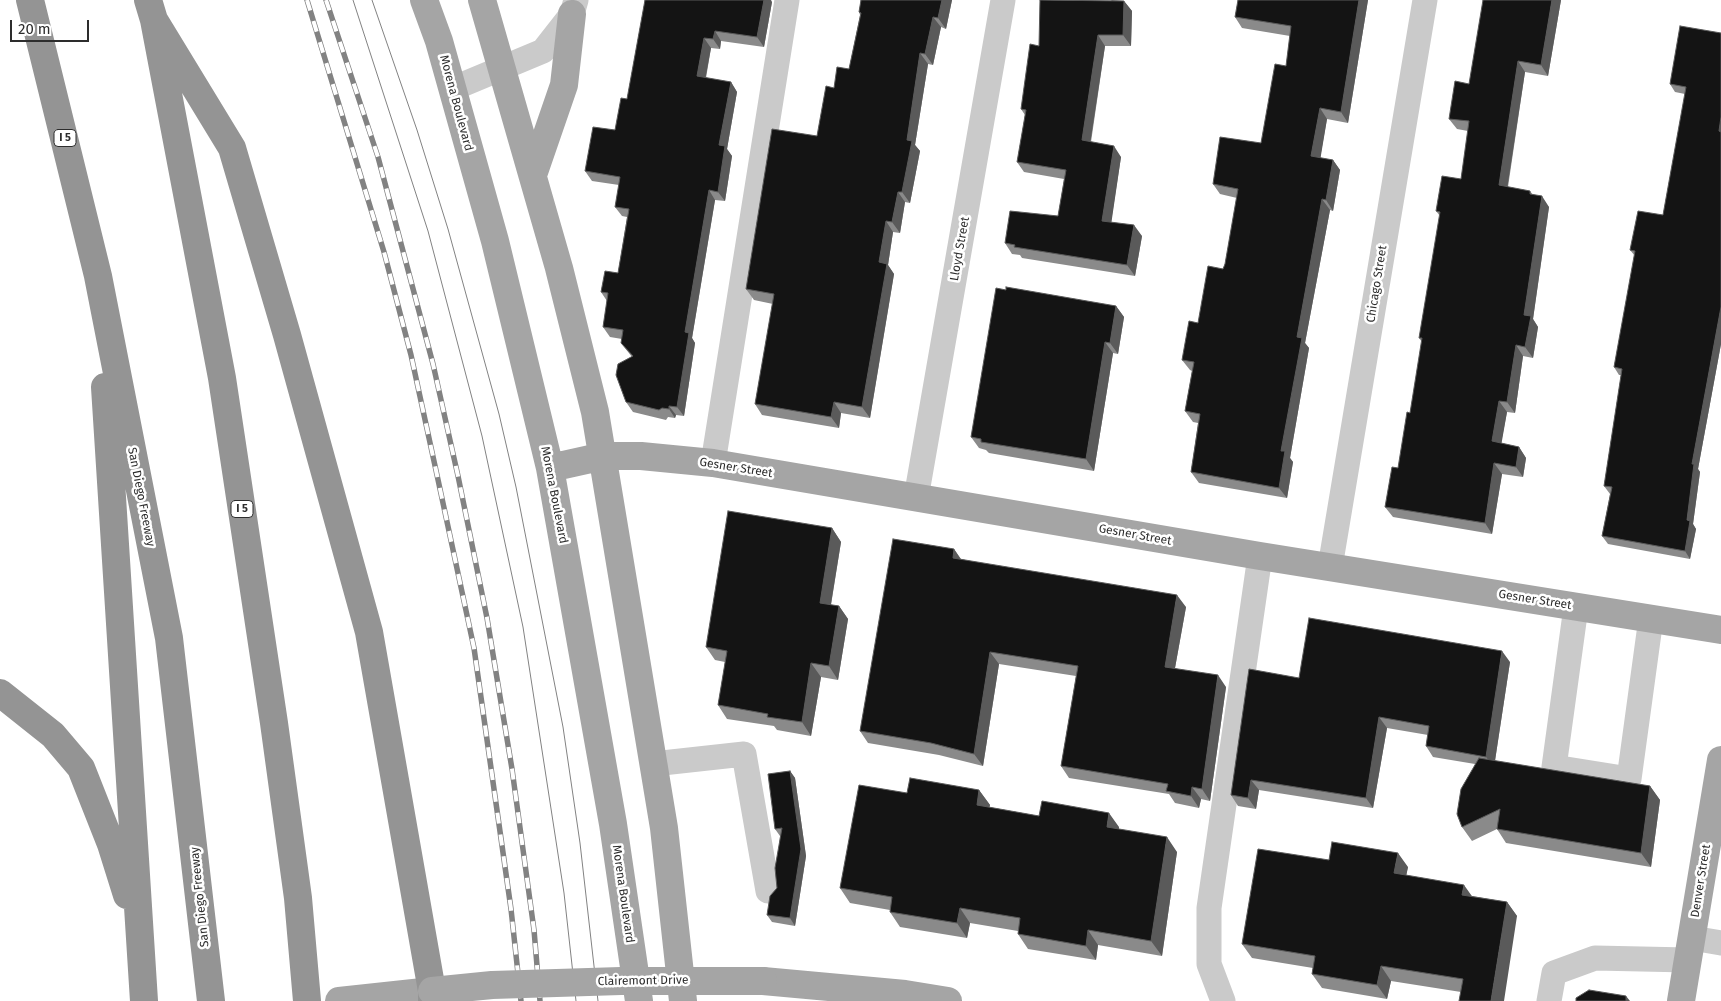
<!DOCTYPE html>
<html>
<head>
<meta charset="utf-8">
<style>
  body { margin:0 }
  #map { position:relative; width:1721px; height:1001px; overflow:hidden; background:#fff; font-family:"Fira Sans",sans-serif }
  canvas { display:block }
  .scale { position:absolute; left:10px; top:20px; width:79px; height:22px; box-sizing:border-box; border:2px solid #2d2d2d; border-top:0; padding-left:6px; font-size:15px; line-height:18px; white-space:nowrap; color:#2d2d2d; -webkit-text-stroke:4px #fff; paint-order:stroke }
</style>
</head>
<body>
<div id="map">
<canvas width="1721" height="1001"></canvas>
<div class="scale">20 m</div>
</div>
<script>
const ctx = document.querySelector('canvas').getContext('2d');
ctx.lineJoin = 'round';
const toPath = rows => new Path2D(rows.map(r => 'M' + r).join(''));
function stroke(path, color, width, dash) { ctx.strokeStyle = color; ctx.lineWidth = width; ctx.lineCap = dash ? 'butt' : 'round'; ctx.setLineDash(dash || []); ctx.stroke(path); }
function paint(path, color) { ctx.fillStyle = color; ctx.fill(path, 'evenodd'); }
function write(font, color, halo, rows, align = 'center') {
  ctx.font = font + ' "Fira Sans",sans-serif'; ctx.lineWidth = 5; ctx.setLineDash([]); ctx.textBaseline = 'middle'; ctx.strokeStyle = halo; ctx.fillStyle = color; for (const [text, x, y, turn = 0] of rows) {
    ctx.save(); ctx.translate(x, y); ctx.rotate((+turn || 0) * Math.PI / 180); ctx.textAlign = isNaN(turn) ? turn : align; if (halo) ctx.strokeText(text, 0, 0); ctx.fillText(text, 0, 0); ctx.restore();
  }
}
stroke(toPath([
  [452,89,543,51,572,14,576,0],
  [713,463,787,0],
  [916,498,1003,0],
  [1330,567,1425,0],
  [1576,607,1554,767,1629,779,1651,618],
  [653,764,744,754,768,891],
  [1692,938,1721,943],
  [1223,1001,1209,964,1209,908,1260,556],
  [1549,1001,1554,973,1595,958,1688,960]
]), '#cacaca', 25);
stroke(toPath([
  [424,0,439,41,495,241,550,468,613,824,639,1001],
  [482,0,559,268,595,412,664,828,683,1001],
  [533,175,564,85,572,14],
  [550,468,604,456,641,456,713,463,1260,556,1721,630],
  [763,981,905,994,948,1001],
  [339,1001,432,991],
  [1681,1001,1721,760]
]), '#a5a5a5', 28);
stroke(toPath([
  [30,0,98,276,169,638,211,1001],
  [148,0,154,20,222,378,274,723,298,898,307,1001],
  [154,20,232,148,287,335,369,632,432,991,432,1001],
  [105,387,144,1001],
  [0,693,53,735,81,768,111,844,127,895]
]), '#949494', 28);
stroke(toPath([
  [353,0,428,231,482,436,523,627,564,893,576,1001],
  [372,0,417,130,448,229,499,414,516,487,563,727,580,843,598,1001]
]), '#828282', 1);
const rail = toPath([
  [307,0,384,252,411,355,437,475,474,648,511,909,521,1001],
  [326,0,378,157,433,364,458,476,487,618,512,769,534,930,540,1001]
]);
stroke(rail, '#828282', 5.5);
stroke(rail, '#fff', 4, [11]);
stroke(toPath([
  [432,991,492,985,621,981,763,981]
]), '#a5a5a5', 28);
paint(toPath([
  [645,0,772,2,764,47,721,41,720,49,711,48,706,78,731,82,737,92,727,149,732,156,725,201,715,200,692,338,695,343,684,416,676,415,675,418,668,417,666,420,633,412,626,402,632,357,621,343,622,339,610,337,603,327,607,301,601,292,618,273,627,217,622,216,615,207,619,185,592,181,585,171,615,130,627,99],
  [861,0,952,0,946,29,941,27,933,65,928,64,915,145,920,151,910,203,905,202,900,233,893,232,888,265,894,274,870,418,841,413,839,428,762,415,755,404,773,304,754,300,746,289,817,136,834,88,849,69,860,15,859,12],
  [1112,0,1124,1,1132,11,1131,46,1105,46,1091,142,1121,157,1111,222,1142,236,1135,276,1022,258,1020,255,1012,254,1005,243,1058,216,1064,179,1024,172,1017,162,1025,115,1021,109,1039,46],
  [1238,0,1368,0,1348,123,1327,119,1320,158,1333,160,1340,170,1333,211,1330,210,1305,343,1309,348,1290,458,1293,462,1287,498,1199,483,1191,472,1198,423,1193,422,1185,411,1192,371,1190,370,1182,360,1198,323,1225,264,1237,198,1220,194,1213,184,1261,143,1286,66,1290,36,1242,28,1235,17],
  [1561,0,1548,76,1525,72,1508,187,1530,191,1533,195,1549,207,1533,319,1538,327,1533,358,1523,356,1515,413,1507,412,1501,443,1519,447,1526,458,1523,477,1502,474,1492,534,1393,517,1385,507,1398,468,1410,413,1422,342,1419,338,1440,216,1436,211,1461,179,1468,131,1457,129,1449,119,1469,84],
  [1721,33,1721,344,1698,469,1700,472,1693,524,1696,529,1690,559,1608,544,1602,536,1610,494,1604,486,1621,375,1619,375,1614,367,1635,256,1630,250,1663,215,1685,94,1675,92,1670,84],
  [1006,290,1116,306,1124,317,1118,354,1113,353,1094,471,989,453,986,450,979,448,971,437],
  [832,528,841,542,831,605,839,606,848,619,838,680,821,677,811,736,777,730,774,726,727,719,718,705,725,662,715,660,706,647],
  [954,549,961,559,1186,607,1175,668,1226,687,1210,801,1201,799,1199,808,1175,803,1169,794,1069,778,1061,766,1076,676,999,664,983,766,939,755,868,743,860,731],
  [1510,662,1495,761,1650,786,1660,800,1651,867,1506,843,1497,829,1472,841,1462,827,1475,764,1433,757,1426,746,1428,735,1387,728,1373,808,1259,790,1256,809,1238,806,1231,795,1299,678],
  [790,771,795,778,806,856,795,926,772,922,767,915,777,888,780,836,775,829],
  [979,790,990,805,989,807,1039,816,1119,827,1119,829,1177,852,1162,956,1098,945,1096,960,1028,949,1018,934,1018,931,970,923,967,938,900,927,890,912,890,910,850,903,840,888,907,793],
  [1329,860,1408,867,1406,875,1472,896,1507,902,1517,916,1461,992,1391,981,1387,999,1322,988,1312,974,1313,968,1252,958,1242,944]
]), '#8a8a8a');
paint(toPath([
  [764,0,771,0,772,2,764,47,757,37],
  [942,0,952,0,946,29,938,18],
  [1359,0,1368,0,1348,123,1341,112],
  [1552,0,1561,0,1548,76,1541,65],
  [1124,1,1132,11,1131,46,1123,35],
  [933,17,941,27,933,65,925,54],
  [715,31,721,41,720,49,713,39],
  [1098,35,1105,46,1089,151,1082,140],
  [704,38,711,48,704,86,697,76],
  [920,53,928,64,915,145,920,151,910,203,902,192,907,140],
  [1518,61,1525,72,1506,196,1499,185],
  [731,82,737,92,727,149,732,156,725,201,718,192,719,145],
  [1320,108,1327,119,1319,167,1311,156],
  [1721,117,1721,135,1719,131],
  [1114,146,1121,157,1110,232,1102,221],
  [1333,160,1340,170,1333,211,1326,200],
  [709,190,715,200,692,338,695,343,684,416,677,407,685,332],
  [898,192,905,202,900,233,892,222],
  [1542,196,1549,207,1533,319,1538,327,1533,358,1525,347,1524,315],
  [1322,199,1330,210,1305,343,1309,348,1290,458,1293,462,1287,498,1279,488,1281,451,1297,337],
  [886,221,893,232,888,265,894,274,870,418,862,407,879,262],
  [1134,225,1142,236,1135,276,1127,265],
  [1116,306,1124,317,1118,354,1110,343],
  [1721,307,1721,344,1698,469,1700,472,1693,524,1696,529,1690,559,1685,551,1692,464],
  [1105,342,1113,353,1094,471,1086,459],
  [1516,345,1523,356,1515,413,1507,402],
  [1499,401,1507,412,1500,452,1492,441],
  [834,402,841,413,839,428,831,417],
  [669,406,676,415,675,418,669,409],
  [1519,447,1526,458,1523,477,1516,467],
  [1494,463,1502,474,1492,534,1485,523],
  [832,528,841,542,829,616,820,603],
  [954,549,962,561,953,558],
  [1177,595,1186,607,1173,679,1165,667],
  [839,606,848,619,838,680,829,666],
  [1502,651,1510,662,1494,767,1486,757],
  [990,652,999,664,983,766,974,754],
  [811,663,821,677,811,736,802,722],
  [1218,675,1226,687,1210,801,1202,789],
  [1379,717,1387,728,1373,808,1366,798],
  [790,771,795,778,806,856,795,926,790,918],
  [1251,780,1259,790,1256,809,1248,798],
  [1650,786,1660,800,1651,867,1641,853],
  [1192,787,1201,799,1199,808,1191,796],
  [979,790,990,805,987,820,977,805],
  [1109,813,1119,827,1117,842,1107,827],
  [1167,837,1177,852,1162,956,1151,941],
  [1398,853,1408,867,1404,887,1394,873],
  [1464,885,1474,899,1462,895],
  [1507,902,1517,916,1504,1001,1491,1001],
  [960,908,970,923,967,938,957,923],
  [1088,930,1098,945,1096,960,1086,946],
  [1381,966,1391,981,1387,999,1377,985],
  [1626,996,1630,1001,1626,1001]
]), '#5a5a5a');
const building = toPath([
  [645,0,764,0,757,37,715,31,713,39,704,38,697,76,731,82,719,145,725,146,718,192,709,190,685,332,689,333,677,407,669,406,669,409,662,408,659,410,626,402,616,375,618,364,633,356,621,343,623,330,603,327,608,293,601,292,605,271,618,273,629,209,615,207,620,177,585,171,593,127,615,130,621,98,627,99,645,0],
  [861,0,942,0,938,18,933,17,925,54,920,53,907,140,912,141,902,192,898,192,892,222,886,221,879,262,887,264,862,407,834,402,831,417,755,404,774,294,746,289,772,129,817,136,826,86,834,88,837,67,849,69,861,13,859,12,861,0],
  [1040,0,1124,1,1123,35,1098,35,1082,140,1114,146,1102,221,1134,225,1127,265,1014,247,1015,245,1005,243,1010,211,1058,216,1066,170,1017,162,1026,110,1021,109,1030,44,1039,46,1040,0],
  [1238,0,1359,0,1341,112,1320,108,1311,156,1333,160,1326,200,1322,199,1297,337,1302,338,1281,451,1285,451,1279,488,1191,472,1200,414,1185,411,1194,362,1182,360,1189,321,1198,323,1208,266,1223,269,1225,264,1238,189,1213,184,1220,137,1261,143,1275,64,1286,66,1291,26,1235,17,1238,0],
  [1483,0,1552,0,1541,65,1518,61,1499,185,1530,191,1530,194,1542,196,1524,315,1531,316,1525,347,1516,345,1507,402,1499,401,1492,441,1519,447,1516,467,1494,463,1485,523,1385,507,1392,467,1398,468,1407,412,1410,413,1422,338,1419,338,1440,212,1436,211,1442,176,1461,179,1469,121,1449,119,1455,81,1469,84,1483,0],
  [1680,26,1721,33,1721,117,1719,131,1721,132,1721,307,1692,464,1694,464,1687,520,1690,521,1685,551,1602,536,1612,487,1604,486,1622,369,1614,367,1635,251,1630,250,1638,211,1663,215,1686,87,1670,84,1680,26],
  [1006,287,1116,306,1110,343,1105,342,1086,459,981,442,981,439,971,437,996,288,1006,290,1006,287],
  [728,511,832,528,820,603,839,606,829,666,811,663,802,722,767,717,768,714,718,705,727,651,706,647,728,511],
  [893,539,954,549,953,558,1177,595,1165,667,1218,675,1202,789,1192,787,1191,796,1166,791,1168,784,1061,766,1078,666,990,652,974,754,931,743,860,731,893,539],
  [1309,618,1502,651,1486,757,1426,746,1429,726,1379,717,1366,798,1251,780,1248,798,1231,795,1249,669,1299,678,1309,618],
  [1479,758,1650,786,1641,853,1497,829,1500,809,1462,827,1457,814,1461,789,1479,758],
  [790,771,801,849,790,918,767,915,770,896,777,888,775,868,782,828,775,829,768,774,790,771],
  [910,778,979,790,977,805,1039,816,1042,801,1109,813,1107,827,1167,837,1151,941,1088,930,1086,946,1018,934,1020,918,960,908,957,923,890,912,892,897,840,888,859,785,907,793,910,778],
  [1332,842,1398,853,1394,873,1464,885,1462,895,1507,902,1491,1001,1459,1001,1463,979,1381,966,1377,985,1312,974,1315,956,1242,944,1258,849,1329,860,1332,842],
  [1589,990,1626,996,1626,1001,1576,1001,1576,998,1589,990]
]);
paint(building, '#141414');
stroke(building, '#5a5a5a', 1);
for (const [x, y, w] of [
  [65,138,22],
  [242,509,22]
]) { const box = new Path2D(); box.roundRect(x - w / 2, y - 8.5, w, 17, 4); ctx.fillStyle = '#fff'; ctx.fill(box); stroke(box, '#2d2d2d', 1); }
write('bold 11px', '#2d2d2d', null, [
  ["I 5",65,138],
  ["I 5",242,509]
]);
write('12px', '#2d2d2d', '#fff', [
  ["Morena Boulevard",456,103,75],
  ["Lloyd Street",960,249,-80],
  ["Chicago Street",1377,284,-81],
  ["Gesner Street",736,468,9],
  ["Morena Boulevard",554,495,79],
  ["San Diego Freeway",141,497,79],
  ["Gesner Street",1135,535,10],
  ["Gesner Street",1535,600,9],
  ["Denver Street",1701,881,-81],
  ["Morena Boulevard",623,894,82],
  ["San Diego Freeway",200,897,-96],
  ["Clairemont Drive",643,981,-1]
]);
</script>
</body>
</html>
